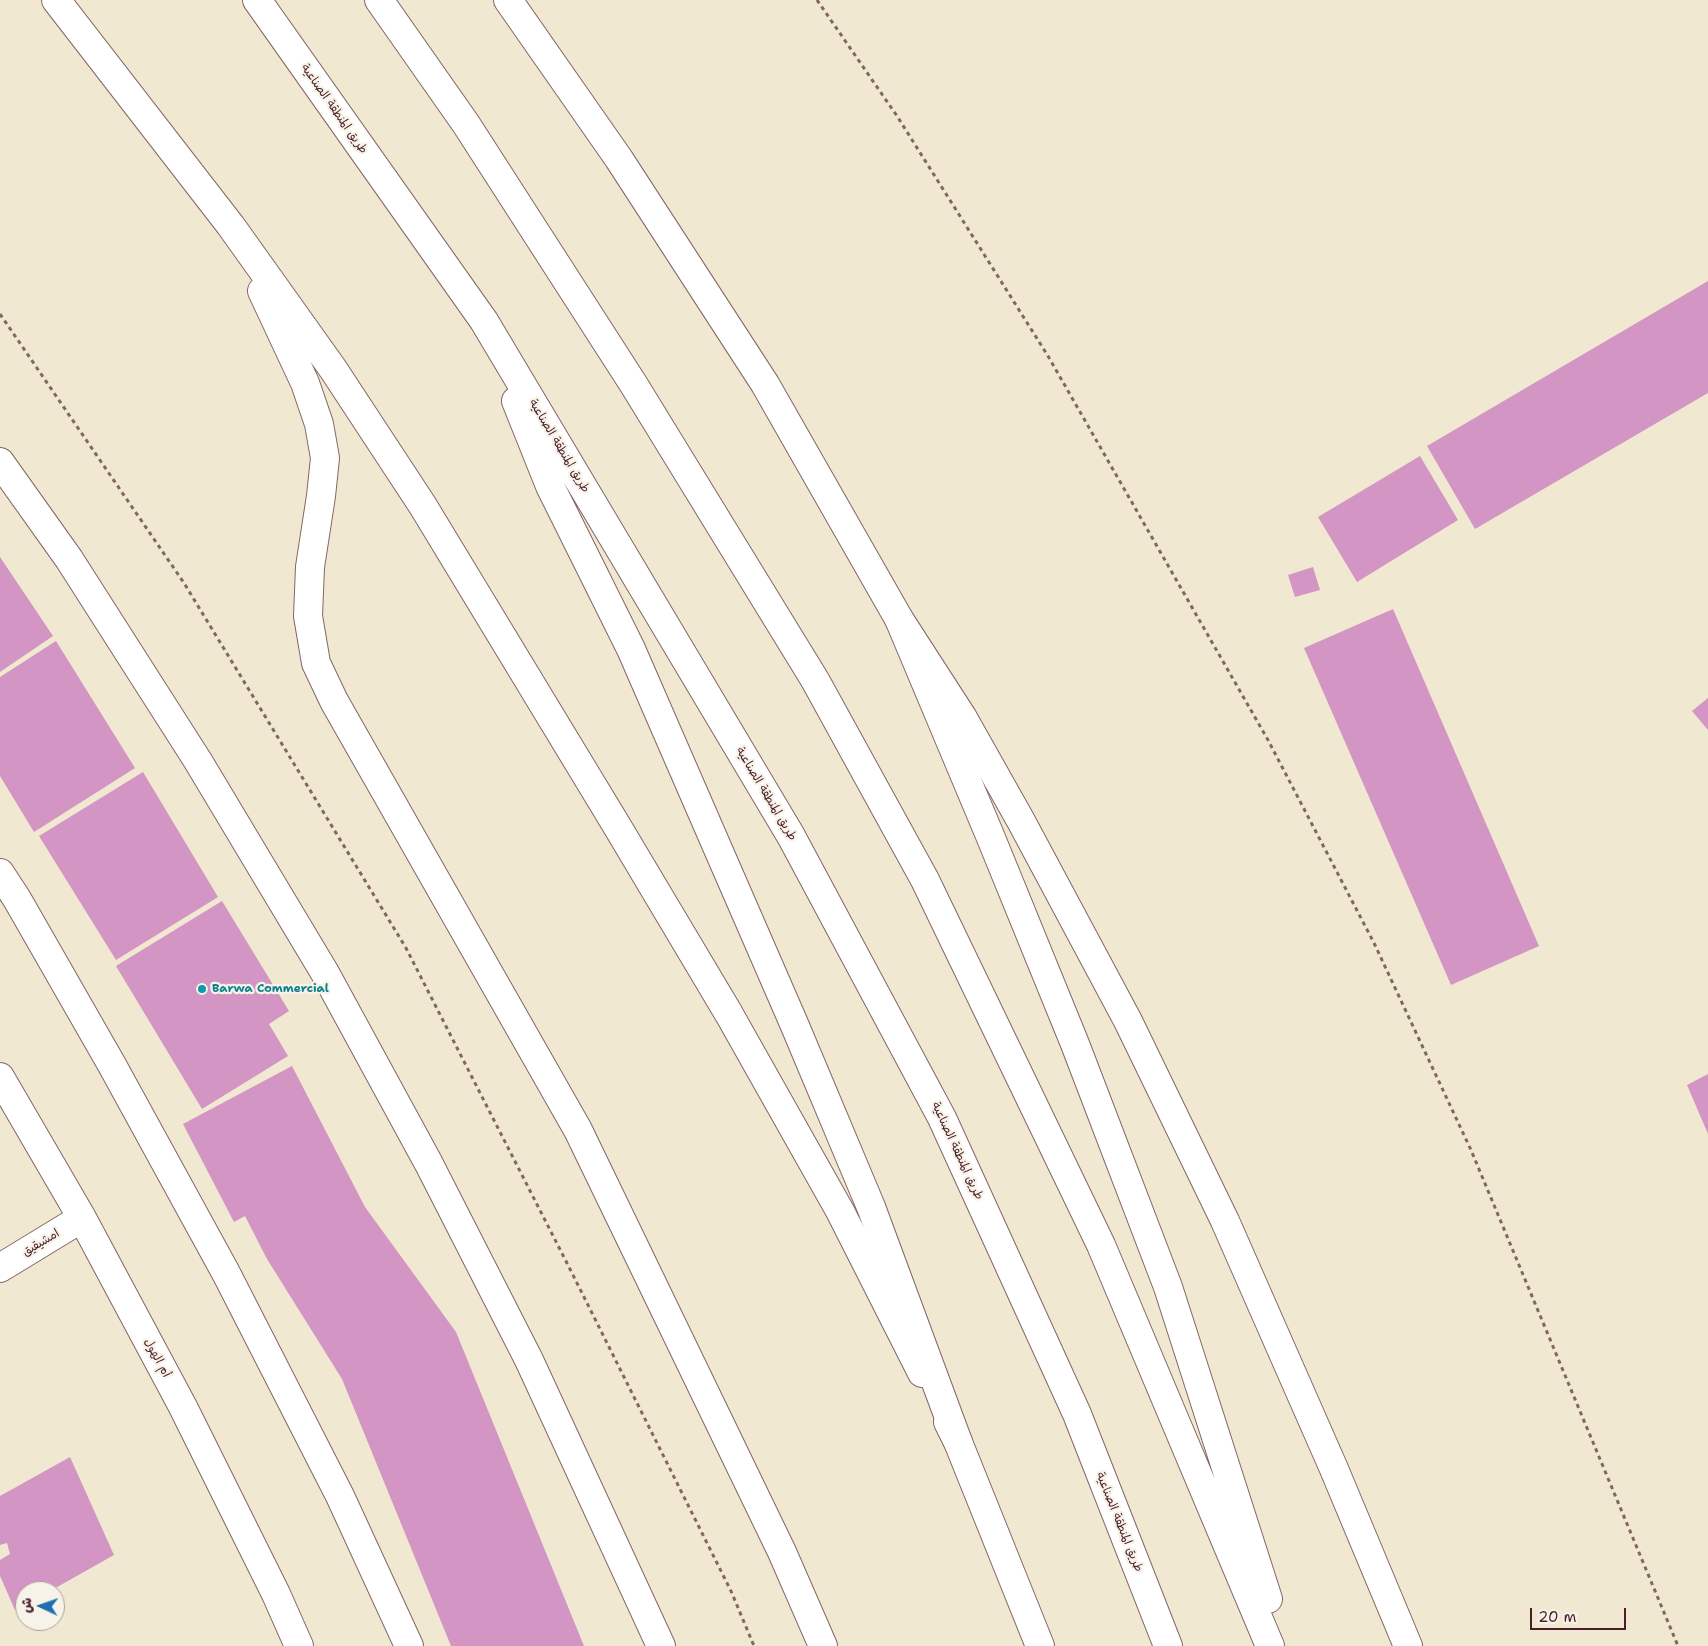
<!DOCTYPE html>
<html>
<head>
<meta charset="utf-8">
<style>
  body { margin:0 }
  #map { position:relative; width:1708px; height:1646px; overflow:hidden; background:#f0e8d0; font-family:"Shantell Sans","Playpen Sans Arabic",sans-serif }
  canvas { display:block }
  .north { position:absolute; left:15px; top:1581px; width:50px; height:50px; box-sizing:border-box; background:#f7f3e8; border:1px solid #b29e9c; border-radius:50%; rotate:273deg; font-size:14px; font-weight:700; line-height:20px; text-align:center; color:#4a1f2b }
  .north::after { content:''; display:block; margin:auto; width:18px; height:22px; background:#1f6fb2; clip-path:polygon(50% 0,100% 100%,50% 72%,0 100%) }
  .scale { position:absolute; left:1530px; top:1608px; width:96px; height:22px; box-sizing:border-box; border:2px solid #4a1f2b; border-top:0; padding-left:6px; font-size:15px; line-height:18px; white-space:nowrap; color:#4a1f2b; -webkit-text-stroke:4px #f7f3e8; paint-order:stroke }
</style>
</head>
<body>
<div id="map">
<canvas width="1708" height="1646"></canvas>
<div class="north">ش</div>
<div class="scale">20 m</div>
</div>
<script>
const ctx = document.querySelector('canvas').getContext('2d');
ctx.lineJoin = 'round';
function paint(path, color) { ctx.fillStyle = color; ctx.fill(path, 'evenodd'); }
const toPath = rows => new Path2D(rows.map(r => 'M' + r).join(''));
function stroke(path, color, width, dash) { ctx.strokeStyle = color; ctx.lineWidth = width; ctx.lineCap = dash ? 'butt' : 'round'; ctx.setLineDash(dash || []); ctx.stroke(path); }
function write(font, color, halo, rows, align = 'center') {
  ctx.font = font + ' "Shantell Sans","Playpen Sans Arabic",sans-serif'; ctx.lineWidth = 4.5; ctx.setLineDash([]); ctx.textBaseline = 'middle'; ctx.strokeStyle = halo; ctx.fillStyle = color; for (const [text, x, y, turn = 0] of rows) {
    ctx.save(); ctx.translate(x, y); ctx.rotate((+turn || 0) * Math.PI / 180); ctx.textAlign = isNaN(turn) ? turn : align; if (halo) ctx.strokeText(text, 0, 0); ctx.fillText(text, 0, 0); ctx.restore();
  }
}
paint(toPath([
  [1708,281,1708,393,1475,529,1427,446],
  [1420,456,1458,520,1357,582,1318,517],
  [0,557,53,636,0,672],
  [1313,567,1320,590,1295,597,1288,575],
  [1393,609,1539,946,1451,985,1304,648],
  [56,641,135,768,34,832,0,776,0,677],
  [1708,698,1708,730,1692,711],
  [143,772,218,897,116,960,39,836],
  [222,901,289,1011,269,1024,288,1056,202,1109,116,966],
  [292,1066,365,1207,456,1332,584,1646,451,1646,342,1379,267,1259,245,1216,234,1222,183,1124],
  [1708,1074,1708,1134,1687,1085],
  [70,1457,114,1555,50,1591,25,1591,25,1605,15,1610,0,1576,0,1560,10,1554,7,1543,0,1545,0,1496]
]), '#d395c3');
const minor = toPath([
  [56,0,231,226,333,369,423,506,617,826,729,1014,840,1211,922,1373],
  [508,0,619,159,765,384,899,619,963,718,1021,821,1128,1021,1225,1221,1334,1469,1408,1646],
  [262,291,305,383,319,424,325,458,321,496,310,567,308,616,316,663,334,701,578,1130,782,1552,823,1646],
  [0,462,69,559,198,761,325,973,429,1164,529,1360,661,1646],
  [0,873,17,899,112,1065,226,1273,340,1496,409,1646],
  [0,1077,82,1218,183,1407,276,1594,299,1646],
  [0,1268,82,1218],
  [948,1422,958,1442,1040,1646]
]);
const highway = toPath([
  [257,0,484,321,791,836,942,1118,1077,1414,1168,1646],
  [379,0,466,124,634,385,815,680,925,880,1101,1245,1270,1646],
  [516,401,550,486,631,649,795,1026,871,1207,958,1442],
  [899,619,991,838,1075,1044,1168,1287,1268,1599]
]);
stroke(minor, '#846565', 30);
stroke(highway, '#846565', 30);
stroke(toPath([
  [817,0,897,116,1048,356,1268,740,1374,943,1471,1150,1678,1646],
  [0,314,184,583,406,948,571,1271,731,1591,754,1646]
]), '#846565', 3, [4, 4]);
stroke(minor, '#fff', 28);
stroke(highway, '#fff', 28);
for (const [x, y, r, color] of [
  [202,989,5,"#0f9aa8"]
]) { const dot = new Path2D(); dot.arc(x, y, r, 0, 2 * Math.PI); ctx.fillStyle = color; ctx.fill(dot); stroke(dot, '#f7f3e8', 2); }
write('12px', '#4a1f2b', '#f7f3e8', [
  ["طريق المنطقة الصناعية",334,109,55],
  ["طريق المنطقة الصناعية",559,446,59],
  ["طريق المنطقة الصناعية",766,794,59],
  ["طريق المنطقة الصناعية",957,1151,65],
  ["امشيقيق",41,1243,-31],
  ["أم الهول",157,1358,62],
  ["طريق المنطقة الصناعية",1119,1522,68]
]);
write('bold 12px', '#0d838f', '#f7f3e8', [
  ["Barwa Commercial",212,989]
], 'left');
</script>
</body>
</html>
